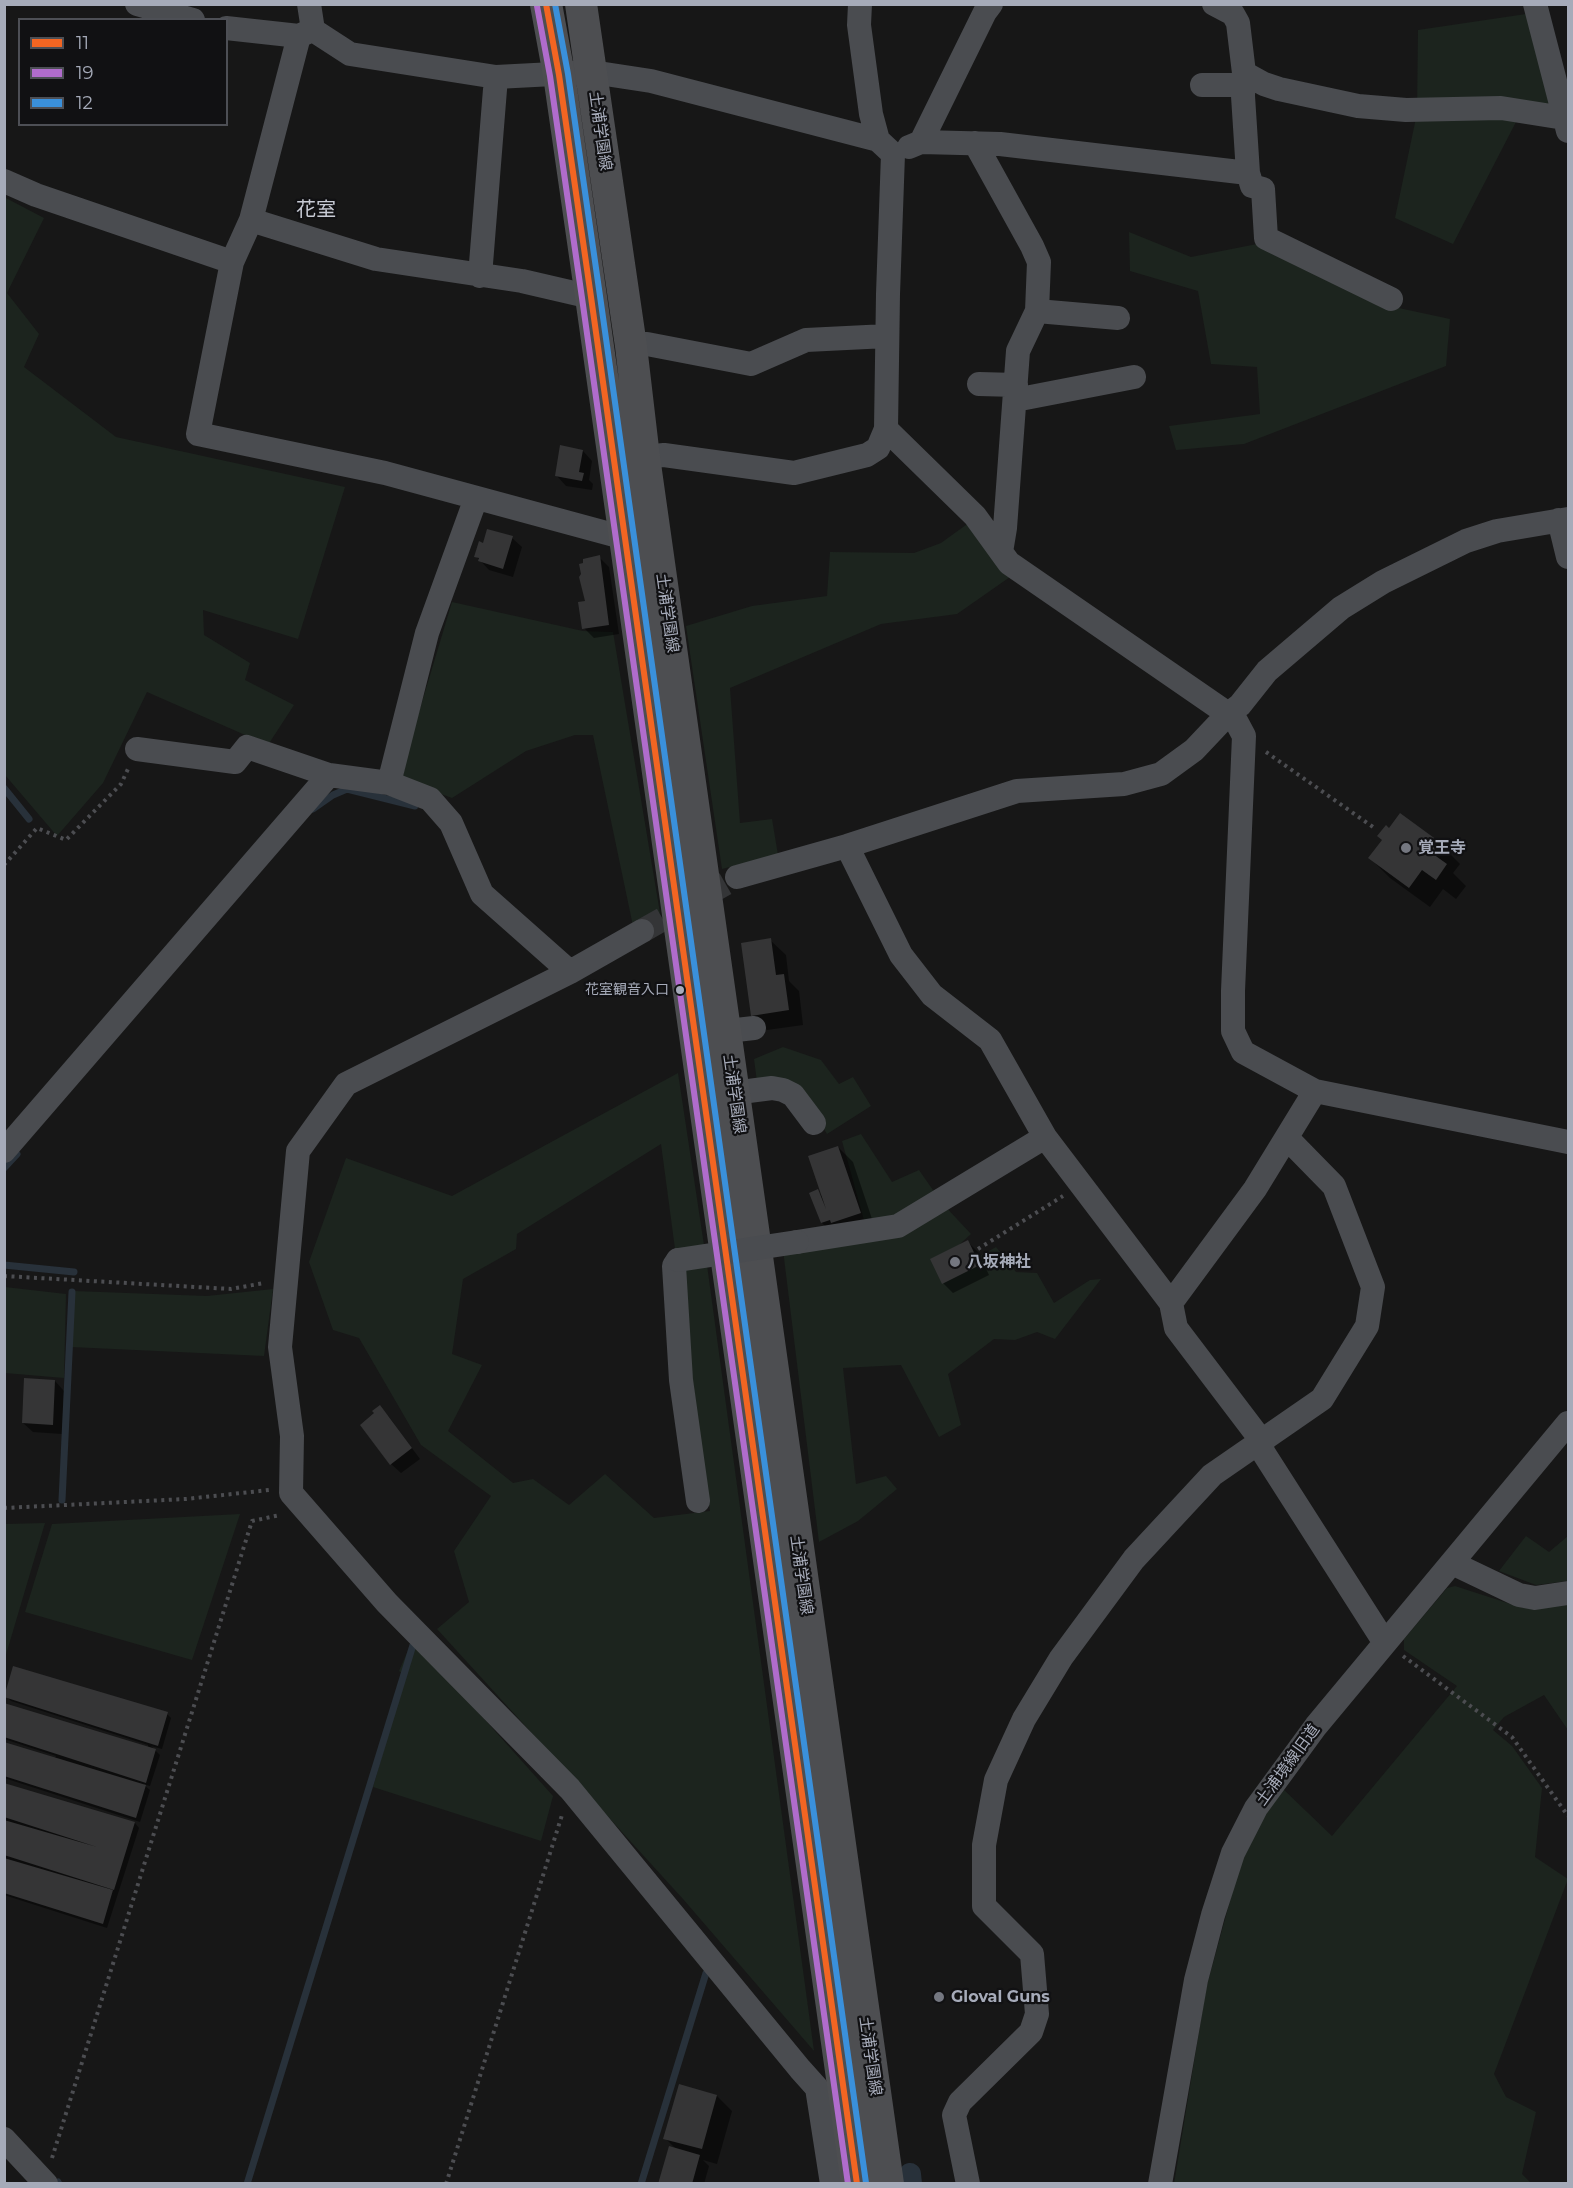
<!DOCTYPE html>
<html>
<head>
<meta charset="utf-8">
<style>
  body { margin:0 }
  #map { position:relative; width:1573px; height:2188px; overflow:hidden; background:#171717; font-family:Montserrat,sans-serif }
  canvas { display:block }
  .frame { position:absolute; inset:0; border:6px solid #a6abb9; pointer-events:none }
  .legend { position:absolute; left:18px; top:18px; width:210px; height:108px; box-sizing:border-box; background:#111113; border:2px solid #4d4f55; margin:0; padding:8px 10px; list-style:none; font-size:18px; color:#a6abb9 }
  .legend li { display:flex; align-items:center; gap:12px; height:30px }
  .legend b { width:30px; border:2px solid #4d4f55 }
</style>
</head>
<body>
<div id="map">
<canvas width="1573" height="2188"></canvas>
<div class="frame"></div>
<ul class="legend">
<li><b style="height:8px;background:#f26522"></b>11</li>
<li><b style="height:8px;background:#b06ccc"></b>19</li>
<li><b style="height:8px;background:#3a90db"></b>12</li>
</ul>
</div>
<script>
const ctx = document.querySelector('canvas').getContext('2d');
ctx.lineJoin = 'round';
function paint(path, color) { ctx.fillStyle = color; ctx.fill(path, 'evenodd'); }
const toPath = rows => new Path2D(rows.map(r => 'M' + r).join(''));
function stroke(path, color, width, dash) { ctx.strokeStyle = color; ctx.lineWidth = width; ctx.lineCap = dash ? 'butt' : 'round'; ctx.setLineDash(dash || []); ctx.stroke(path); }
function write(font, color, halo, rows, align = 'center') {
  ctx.font = font + ' Montserrat,"Noto Sans JP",sans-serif'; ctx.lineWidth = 4.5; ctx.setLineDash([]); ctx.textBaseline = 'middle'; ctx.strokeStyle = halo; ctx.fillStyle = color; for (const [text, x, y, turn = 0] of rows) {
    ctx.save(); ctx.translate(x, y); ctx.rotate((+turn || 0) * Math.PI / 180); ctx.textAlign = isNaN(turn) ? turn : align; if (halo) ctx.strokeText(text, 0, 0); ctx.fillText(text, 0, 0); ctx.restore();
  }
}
paint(toPath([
  [1526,14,1550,104,1517,120,1453,244,1395,218,1417,113,1418,30],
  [4,197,44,218,7,293,39,334,24,367,116,437,345,487,298,639,203,610,204,635,250,663,245,680,294,705,268,745,147,692,103,783,57,836,5,775],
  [1129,232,1191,257,1257,244,1394,307,1450,319,1446,366,1244,444,1176,450,1169,426,1260,414,1257,367,1211,364,1198,291,1130,271],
  [970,522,1010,577,957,614,881,624,730,688,740,823,772,819,778,855,722,869,686,626,752,606,827,596,830,552,914,553,941,543],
  [452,602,583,631,613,632,660,913,633,926,593,735,575,735,526,751,452,798,402,780,410,742],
  [783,1047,821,1060,839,1084,853,1077,871,1106,827,1134,807,1101,757,1082,754,1059],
  [678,1073,707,1265,814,2051,683,1899,437,1629,469,1602,454,1551,491,1496,421,1445,359,1338,333,1330,309,1262,346,1158,452,1196],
  [661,1144,710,1511,654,1518,605,1474,569,1505,533,1479,513,1483,448,1431,482,1365,452,1354,463,1279,516,1249,517,1234],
  [861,1134,892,1182,919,1170,942,1203,971,1234,937,1265,943,1277,996,1247,1016,1272,1037,1273,1054,1303,1090,1280,1101,1279,1055,1339,1037,1332,1015,1340,994,1339,948,1374,961,1425,939,1437,901,1365,843,1368,856,1484,886,1476,897,1489,858,1521,819,1542,783,1250,868,1235,842,1141],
  [5,1287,66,1294,64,1378,5,1373],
  [273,1289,264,1356,71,1347,74,1291,207,1296],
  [240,1514,192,1660,25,1612,52,1524],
  [45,1523,5,1658,5,1524],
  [1526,1536,1549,1552,1568,1536,1568,1581,1536,1585,1499,1571],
  [1455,1586,1523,1608,1568,1603,1568,1730,1544,1695,1504,1717,1493,1730,1512,1746,1542,1788,1535,1857,1568,1879,1494,2074,1506,2097,1536,2112,1522,2174,1531,2183,1174,2184,1206,1989,1243,1853,1282,1788,1332,1836,1457,1686,1404,1650,1404,1639,1447,1588],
  [413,1639,553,1796,541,1841,373,1787,405,1676,399,1671]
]), '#1c241e');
paint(toPath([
  [583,451,592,461,589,480,593,484,592,490,566,486,557,476],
  [512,538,522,547,513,577,489,570,476,556],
  [599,557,609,567,619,634,594,638,584,628,586,603],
  [1440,844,1460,864,1453,873,1466,886,1456,899,1443,889,1430,907,1390,878,1370,858],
  [770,940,786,955,789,981,799,991,803,1025,767,1030,752,1015],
  [838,1147,853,1162,875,1228,848,1238,834,1224,826,1227,822,1223,817,1191,824,1198],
  [968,1242,978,1252,989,1275,953,1293,943,1283],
  [55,1381,64,1391,62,1434,33,1432,23,1423],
  [380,1407,389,1417,420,1459,401,1473,391,1464,376,1414],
  [6,1696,167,1714,171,1718,162,1749,151,1746,160,1755,150,1786,143,1784,150,1790,140,1822,4,1778,4,1743,55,1758,56,1756,4,1739,4,1705,148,1748,148,1745,11,1701],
  [4,1784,135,1823,139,1828,107,1928,4,1895],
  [680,2086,717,2096,732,2111,717,2164,703,2160,709,2166,704,2184,659,2184,676,2149,665,2138]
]), '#0007');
stroke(toPath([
  [4,788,29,819],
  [313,809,333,795,347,789,415,806],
  [4,1168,17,1154],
  [4,1265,74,1272],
  [62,1500,72,1292],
  [58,2182,59,2184],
  [247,2184,413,1645],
  [641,2184,706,1973]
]), '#28313a', 7);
stroke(toPath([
  [910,2174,911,2184]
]), '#28313a', 22);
paint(toPath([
  [560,445,583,450,579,472,584,473,582,481,555,476],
  [487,529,513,536,503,569,478,561,479,558,474,557,479,541,483,543],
  [600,555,609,625,582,629,578,602,585,601,579,577,581,574,579,564,583,563,583,559],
  [1400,813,1441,843,1433,854,1447,864,1436,880,1422,870,1409,888,1368,858,1382,840,1377,836,1386,825,1389,828],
  [771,938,776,975,784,974,789,1010,751,1016,741,943],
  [838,1146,861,1213,831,1223,830,1220,821,1223,809,1193,818,1189,826,1209,808,1156],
  [968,1240,980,1265,942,1284,930,1259],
  [24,1378,55,1380,53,1425,22,1423],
  [380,1405,412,1448,390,1465,360,1425,374,1413,372,1411],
  [13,1666,168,1712,158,1746,4,1697],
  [4,1703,156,1749,146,1783,4,1737],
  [4,1742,146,1785,136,1818,4,1776],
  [4,1783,135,1822,114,1890,4,1855,4,1820,97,1847,4,1817],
  [4,1858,113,1890,103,1924,4,1893],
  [679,2084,717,2095,702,2149,663,2139],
  [669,2146,700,2155,692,2184,658,2184]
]), '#353536');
stroke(toPath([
  [642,931,737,877]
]), '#343537', 24, [24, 12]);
stroke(toPath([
  [1266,752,1373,827],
  [4,865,37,828,66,840,121,784,128,769],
  [978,1249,1063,1196],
  [4,1276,231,1289,264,1283],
  [4,1508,186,1499,269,1490],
  [1403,1656,1512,1737,1568,1816],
  [52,2158,252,1521,280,1515],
  [446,2184,562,1815]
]), '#4c4d51', 4, [3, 4.5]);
stroke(toPath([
  [137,4,193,20],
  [309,4,313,30,350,54,496,77,592,72,651,81,878,140,871,114,859,25,860,4],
  [1214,4,1233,14,1238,23,1244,73,1264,84,1279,89,1358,106,1406,110,1501,108,1564,118],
  [1535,4,1568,131],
  [226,28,299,36,312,30],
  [299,36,251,220,232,262,198,434,385,473,625,538],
  [1244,73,1243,96,1248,173,1252,186,1263,189,1266,238,1391,299],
  [1202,85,1244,85],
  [878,140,893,154,888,294,886,429,975,516,1009,563,1228,714,1236,721,1244,736,1233,991,1233,1031,1243,1052,1315,1091,1568,1142],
  [921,142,1000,144,1248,173],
  [975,143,1032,246,1039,262,1037,311,1018,351,1005,528,1001,552],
  [909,147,921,142,985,12,991,4],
  [4,181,36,195,232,262],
  [251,220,376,259,522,281,591,297],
  [480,276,496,77],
  [1037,311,1118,318],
  [631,346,647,344,751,364,806,340,887,336],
  [979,384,1016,385],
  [1015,400,1134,377],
  [644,457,664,455,794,473,867,455,878,448,886,429],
  [1559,520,1568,557],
  [137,749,235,762,247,747,329,775,389,783,430,799,451,823,482,894,570,972],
  [389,783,427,633,476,498],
  [847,846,901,955,932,995,990,1040,1045,1137,1171,1303,1176,1328,1261,1440,1263,1452,1385,1643],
  [737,877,847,846,1017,791,1124,784,1161,774,1194,750,1228,714,1240,705,1267,671,1341,608,1383,582,1466,541,1497,531,1568,519],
  [642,931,570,972,346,1084,298,1151,280,1347,292,1436,291,1493,387,1603,570,1789,800,2069,817,2088,832,2184],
  [709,1033,754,1028],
  [733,1093,772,1088,783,1090,793,1095,814,1123],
  [4,1151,329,775],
  [797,1242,898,1226,1045,1137],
  [678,1260,674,1266,681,1380,698,1501],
  [1171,1303,1255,1189,1315,1091],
  [1452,1563,1519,1595,1535,1598,1568,1593],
  [4,2139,46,2184],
  [968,2184,954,2115,960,2102,1031,2032,1037,2014,1032,1954,984,1906,984,1845,996,1780,1024,1719,1061,1658,1134,1559,1212,1475,1322,1399,1367,1326,1373,1287,1334,1186,1287,1138],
  [1160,2184,1196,1980,1213,1915,1233,1853,1256,1808,1316,1726,1568,1423]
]), '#4a4c50', 24);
stroke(toPath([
  [546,4,559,75,591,297,857,2184],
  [581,4,631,346,644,457,888,2184]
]), '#4d4e51', 32);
stroke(toPath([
  [678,1260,797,1242]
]), '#4a4c50', 24);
stroke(toPath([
  [546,4,559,75,591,297,857,2184]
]), '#f26522', 6);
stroke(toPath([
  [537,6,550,76,582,298,848,2184]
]), '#b06ccc', 6);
stroke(toPath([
  [555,4,568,74,600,296,866,2183]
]), '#3a90db', 6);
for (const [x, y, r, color] of [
  [1406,848,6,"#747780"],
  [680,990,5,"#a6abb9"],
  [955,1262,6,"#747780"],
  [939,1997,6,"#747780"]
]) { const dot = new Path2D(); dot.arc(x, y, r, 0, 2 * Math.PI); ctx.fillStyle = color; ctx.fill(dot); stroke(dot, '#111113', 2); }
write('14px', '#a6abb9', '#111113', [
  ["花室観音入口",669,990]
], 'right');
write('16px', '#a6abb9', '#111113', [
  ["土浦学園線",600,131,82],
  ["土浦学園線",667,613,82],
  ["土浦学園線",734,1094,82],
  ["土浦学園線",801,1575,82],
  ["土浦境線旧道",1288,1765,-54],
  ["土浦学園線",870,2056,82]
]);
write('bold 16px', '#a6abb9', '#111113', [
  ["覚王寺",1418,848],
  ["八坂神社",967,1262],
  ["Gloval Guns",951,1997]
], 'left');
write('20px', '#c8cbd5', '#111113', [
  ["花室",316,210]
]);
</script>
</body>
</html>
